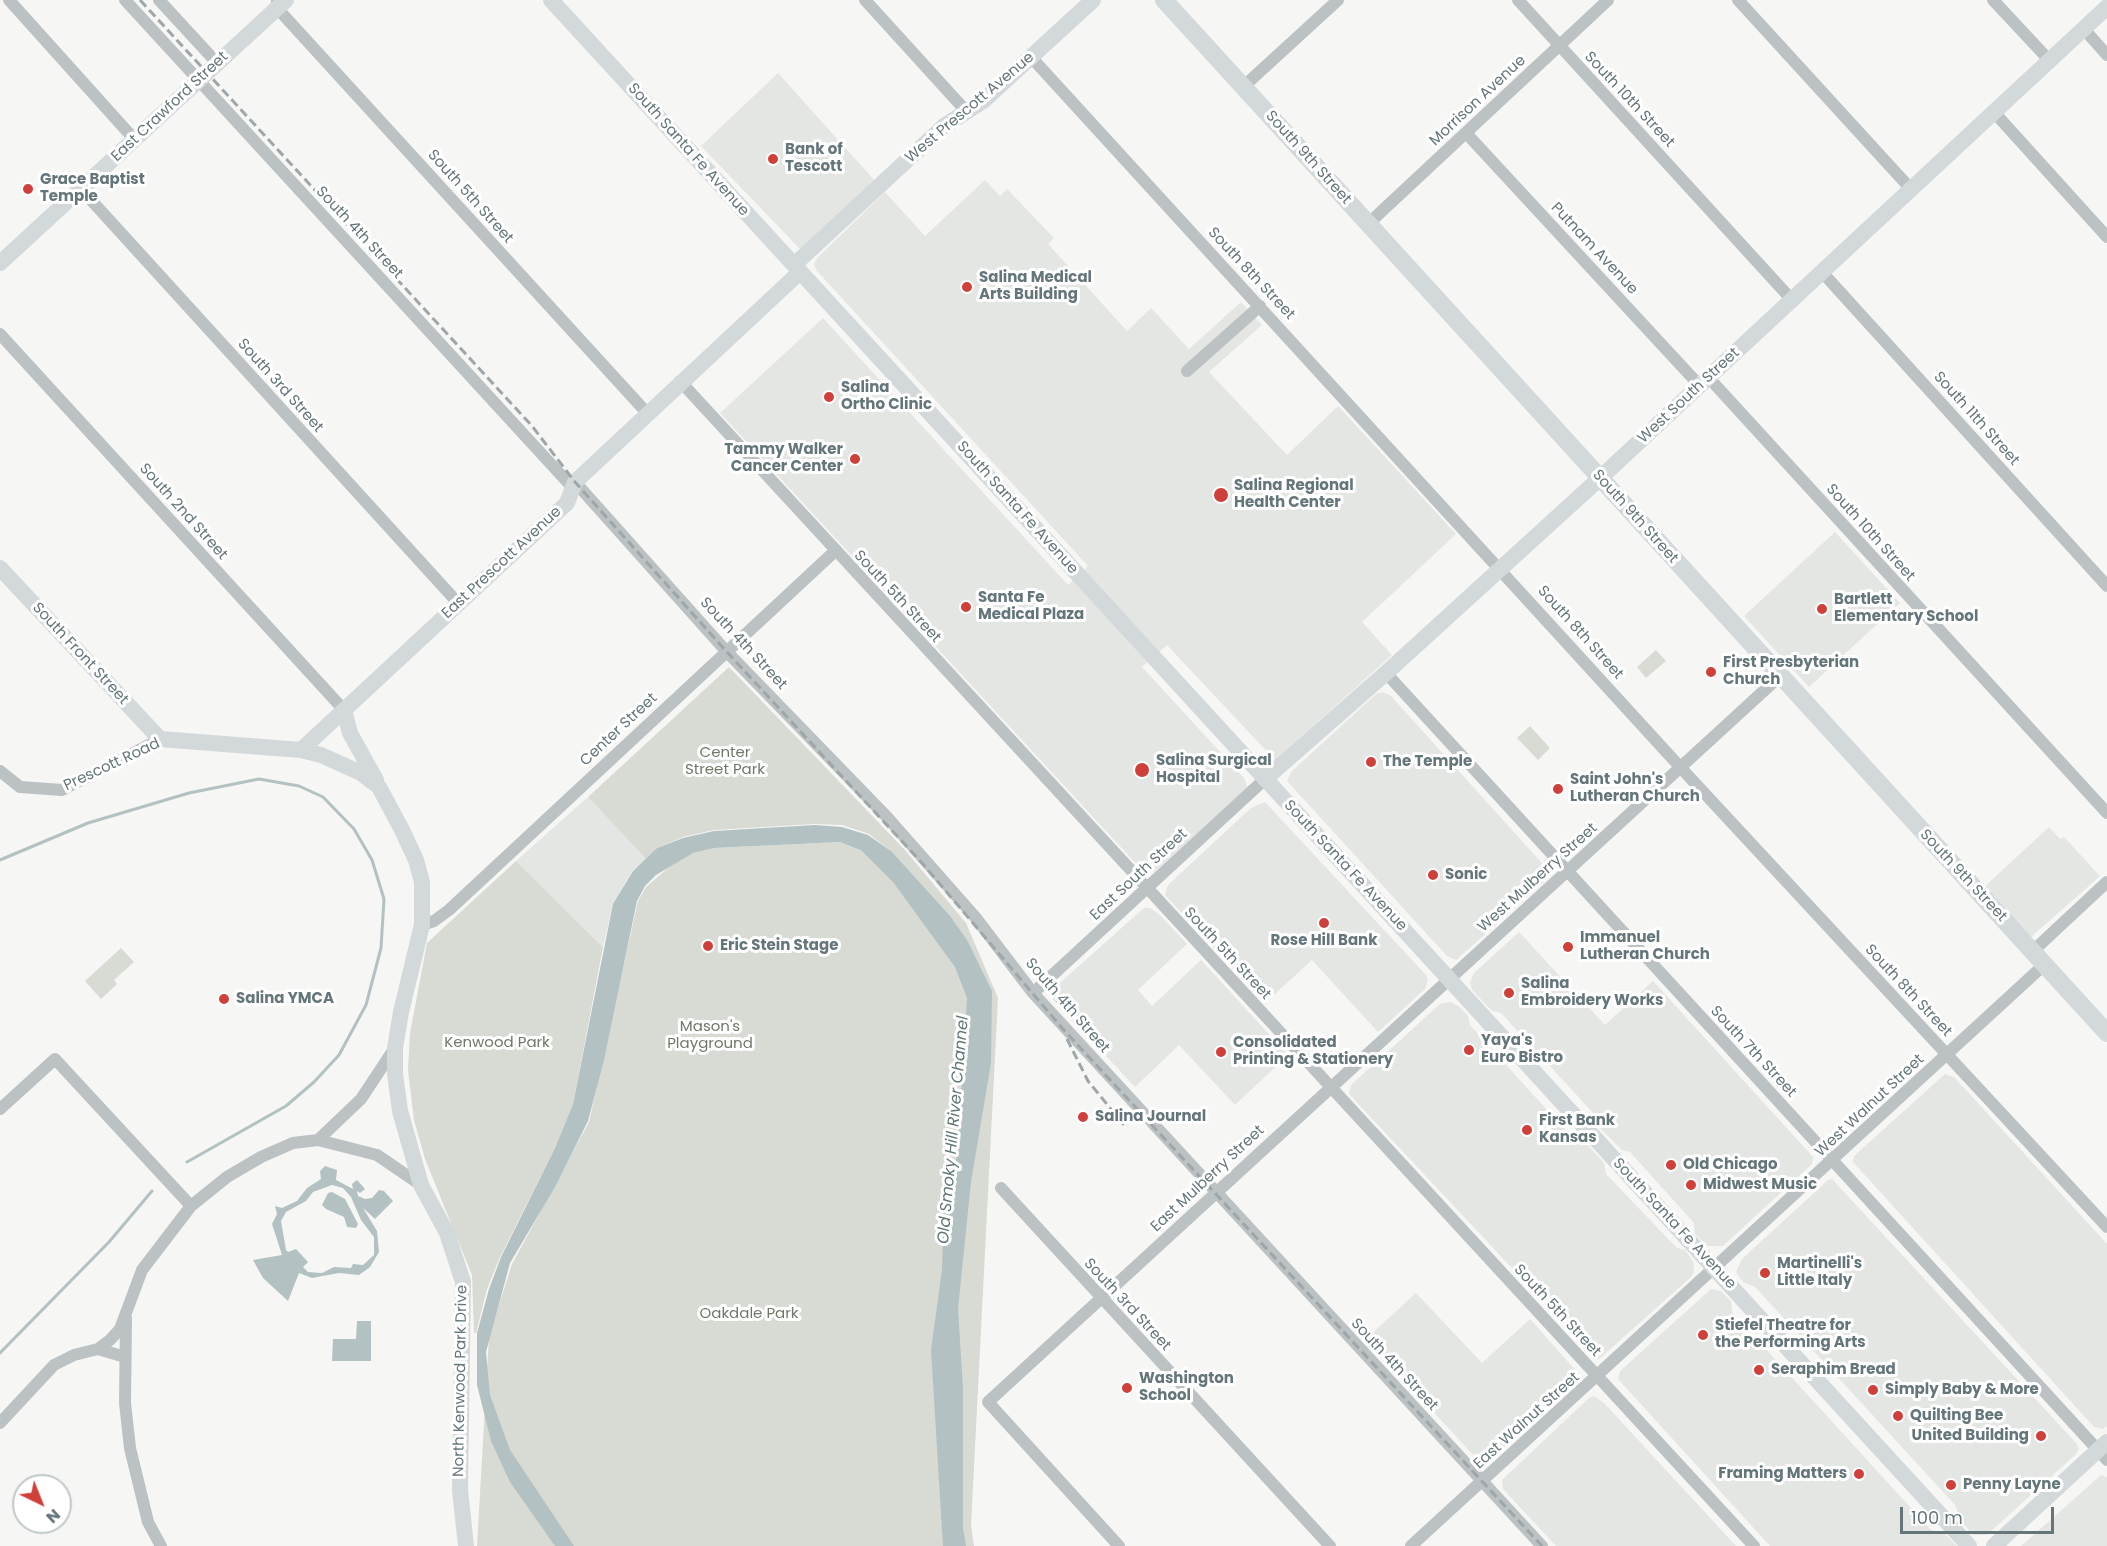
<!DOCTYPE html>
<html>
<head>
<meta charset="utf-8">
<style>
  body { margin:0 }
  #map { position:relative; width:2107px; height:1546px; overflow:hidden; background:#f6f6f4; font-family:Poppins,sans-serif }
  canvas { display:block }
  .north { position:absolute; left:12px; top:1474px; width:60px; height:60px; box-sizing:border-box; background:#fff; border:2px solid #c1c8ca; border-radius:50%; rotate:137deg; font-size:16px; font-weight:700; line-height:24px; text-align:center; color:#65767b }
  .north::after { content:''; display:block; margin:auto; width:21px; height:27px; background:#cf403b; clip-path:polygon(50% 0,100% 100%,50% 72%,0 100%) }
  .scale { position:absolute; left:1900px; top:1507px; width:154px; height:27px; box-sizing:border-box; border:3px solid #65767b; border-top:0; padding-left:8px; font-size:18px; line-height:21px; white-space:nowrap; color:#65767b; -webkit-text-stroke:4px #fff; paint-order:stroke }
</style>
</head>
<body>
<div id="map">
<canvas width="2107" height="1546"></canvas>
<div class="north">N</div>
<div class="scale">100 m</div>
</div>
<script>
const ctx = document.querySelector('canvas').getContext('2d');
ctx.lineJoin = 'round';
function paint(path, color) { ctx.fillStyle = color; ctx.fill(path, 'evenodd'); }
const toPath = rows => new Path2D(rows.map(r => 'M' + r).join(''));
function stroke(path, color, width, dash) { ctx.strokeStyle = color; ctx.lineWidth = width; ctx.lineCap = dash ? 'butt' : 'round'; ctx.setLineDash(dash || []); ctx.stroke(path); }
function write(font, color, halo, rows, align = 'center') {
  ctx.font = font + ' Poppins,sans-serif'; ctx.lineWidth = 6; ctx.setLineDash([]); ctx.textBaseline = 'middle'; ctx.strokeStyle = halo; ctx.fillStyle = color; for (const [text, x, y, turn = 0] of rows) {
    ctx.save(); ctx.translate(x, y); ctx.rotate((+turn || 0) * Math.PI / 180); ctx.textAlign = isNaN(turn) ? turn : align; if (halo) ctx.strokeText(text, 0, 0); ctx.fillText(text, 0, 0); ctx.restore();
  }
}
paint(toPath([
  [778,73,876,182,800,249,701,146],
  [985,180,1000,196,1007,189,1054,238,1048,244,1127,331,1151,308,1189,349,1241,302,1262,325,1209,372,1287,455,1338,406,1456,534,1362,622,1392,655,1275,760,1167,645,1142,667,1244,778,1247,786,1245,791,1154,872,1141,869,720,413,823,318,1068,585,1088,566,816,270,814,264,817,258,885,192,925,236],
  [1835,532,1900,603,1809,687,1744,616],
  [1382,692,1390,695,1550,872,1544,882,1456,960,1447,956,1287,781,1291,772,1376,694],
  [588,797,646,859,633,870,613,904,603,947,516,861],
  [1265,802,1426,975,1428,980,1425,989,1378,1032,1312,960,1265,1003,1165,895,1168,885,1251,808],
  [2049,827,2060,839,2064,837,2100,876,2031,937,1982,889],
  [1144,908,1150,908,1161,916,1187,944,1138,990,1152,1006,1201,960,1288,1055,1235,1105,1179,1045,1135,1087,1051,997,1053,989],
  [1519,932,1605,1025,1653,981,1813,1157,1812,1164,1723,1246,1707,1246,1695,1234,1694,1223,1630,1152,1622,1150,1597,1125,1595,1115,1501,1013,1492,1011,1472,990,1470,982,1474,973],
  [1451,1002,1461,1008,1468,1016,1470,1025,1577,1143,1585,1142,1604,1163,1606,1174,1677,1248,1685,1250,1693,1261,1694,1272,1691,1277,1598,1360,1349,1094,1351,1085,1440,1004],
  [1945,1074,1955,1078,2107,1244,2107,1426,2103,1429,2094,1427,1853,1162,1854,1156],
  [1832,1179,2077,1444,2079,1449,2076,1454,1987,1535,1973,1535,1959,1518,1956,1506,1755,1287,1743,1282,1736,1272,1742,1259,1828,1180],
  [1711,1289,1721,1291,1731,1301,1732,1312,1931,1530,1945,1534,1957,1546,1770,1546,1618,1379,1620,1371],
  [1416,1293,1482,1363,1530,1319,1577,1372,1574,1383,1486,1464,1477,1459,1366,1339],
  [1594,1396,1604,1403,1736,1546,1556,1546,1503,1489,1502,1480,1589,1398],
  [2101,1475,2107,1477,2107,1546,2021,1546]
]), '#e4e6e4');
paint(toPath([
  [1656,650,1666,661,1646,678,1637,667],
  [729,667,905,850,966,923,998,998,971,1525,974,1546,477,1546,489,1336,512,1264,589,1122,638,901,646,887,675,862,693,853,714,848,840,842,861,851,891,851,869,834,842,825,814,824,714,830,683,837,657,848,646,859,588,797],
  [1530,726,1550,748,1538,760,1517,738],
  [516,861,603,947,573,1104,555,1148,500,1257,487,1289,476,1333,474,1333,472,1275,425,1159,414,1120,408,1070,410,1033,427,943],
  [121,948,134,962,114,980,117,984,101,999,85,981]
]), '#d7dbd3');
paint(toPath([
  [815,825,842,827,868,835,891,851,950,916,967,940,992,991,991,1063,971,1182,958,1309,963,1389,963,1528,966,1546,943,1546,931,1350,942,1270,944,1203,954,1174,958,1146,967,998,955,967,893,882,862,851,840,842,714,848,693,853,656,875,645,886,637,901,604,1060,588,1121,555,1187,510,1263,486,1352,490,1395,510,1450,574,1546,555,1546,510,1482,491,1441,477,1385,477,1333,489,1289,501,1257,555,1148,573,1104,613,904,633,871,657,848,683,838,714,831],
  [325,1166,337,1170,336,1180,353,1189,352,1184,357,1180,365,1189,360,1193,357,1191,358,1196,365,1199,372,1198,379,1190,384,1191,393,1201,375,1219,363,1208,377,1231,379,1252,370,1267,359,1275,339,1273,312,1278,299,1273,288,1301,263,1278,253,1260,282,1255,272,1224,277,1214,275,1206,282,1208,297,1201,307,1188,321,1179,320,1171],
  [332,1185,343,1188,351,1197,361,1220,374,1237,374,1255,363,1265,353,1264,351,1268,334,1267,322,1273,308,1272,303,1267,308,1262,296,1249,288,1252,286,1250,281,1221,286,1212,306,1201,313,1192],
  [332,1192,345,1199,358,1224,356,1228,347,1227,344,1217,326,1209,322,1205,328,1193],
  [357,1321,371,1321,371,1361,332,1361,333,1339,356,1339]
]), '#b3c1c2');
stroke(toPath([
  [0,860,88,823,189,793,259,779,299,786,323,797,354,829,372,860,384,899,381,948,366,1005,339,1055,314,1082,286,1106,187,1162],
  [0,1353,109,1242,152,1191]
]), '#b3c1c2', 3);
stroke(toPath([
  [9,0,134,139],
  [125,0,572,487],
  [159,0,217,63],
  [865,0,966,111],
  [1518,0,1792,300],
  [1738,0,1910,188],
  [1993,0,2049,60],
  [277,1,277,8,647,413],
  [2083,28,2107,55],
  [1031,57,1681,768,2107,1227],
  [1243,87,1338,0],
  [1993,111,2107,237],
  [1466,133,1700,386],
  [81,189,458,603],
  [1368,224,1608,0],
  [1822,272,2107,586],
  [0,334,344,710],
  [1187,371,1260,306],
  [1709,378,2107,813],
  [680,381,1754,1546],
  [575,482,726,651,887,817,976,918,1033,993,1542,1546],
  [1386,673,2107,1460],
  [0,771,20,787,62,790,160,739],
  [422,925,434,921,449,910,834,552],
  [2033,951,2107,882],
  [1033,993,1265,779],
  [0,1109,55,1059,191,1206],
  [318,1140,377,1155,421,1185],
  [1001,1188,1330,1546],
  [126,1318,125,1403,130,1448,148,1522,161,1546],
  [98,1349,125,1357],
  [0,1423,54,1365,74,1355,98,1349,110,1340,120,1329,142,1270,191,1206,227,1177,261,1157,293,1143,318,1140,361,1099,394,1049],
  [1119,1546,988,1402,1780,676],
  [1411,1546,2045,964]
]), '#bcc1c3', 12);
stroke(toPath([
  [551,0,1969,1546],
  [0,263,286,0],
  [794,265,944,126,983,101,1093,0],
  [0,568,160,739,301,750,321,755,361,773,379,787,402,830,416,860,422,882,422,925,401,1012,395,1048,395,1074,400,1111,421,1185,447,1233,463,1282,460,1490,466,1546],
  [344,710,350,733,376,780],
  [301,750,567,503,575,482,800,272],
  [1265,779,1386,673,1599,479,2107,7],
  [1994,1546,2107,1442]
]), '#d3d8da', 16);
stroke(toPath([
  [1164,0,2107,1033]
]), '#d3d8da', 18);
stroke(toPath([
  [140,0,532,426,575,482,726,651,922,863,1062,1028,1542,1546],
  [1067,1039,1088,1081,1124,1125]
]), '#9ea6a9', 3, [9, 4.5]);
for (const [x, y, r, color] of [
  [773,159,6,"#cf403b"],
  [28,189,6,"#cf403b"],
  [967,287,6,"#cf403b"],
  [829,397,6,"#cf403b"],
  [855,459,6,"#cf403b"],
  [1221,495,8,"#cf403b"],
  [966,607,6,"#cf403b"],
  [1822,609,6,"#cf403b"],
  [1711,672,6,"#cf403b"],
  [1371,762,6,"#cf403b"],
  [1142,770,8,"#cf403b"],
  [1558,789,6,"#cf403b"],
  [1433,875,6,"#cf403b"],
  [1324,923,6,"#cf403b"],
  [708,946,6,"#cf403b"],
  [1568,947,6,"#cf403b"],
  [1509,993,6,"#cf403b"],
  [224,999,6,"#cf403b"],
  [1469,1050,6,"#cf403b"],
  [1221,1052,6,"#cf403b"],
  [1083,1117,6,"#cf403b"],
  [1527,1130,6,"#cf403b"],
  [1671,1165,6,"#cf403b"],
  [1691,1185,6,"#cf403b"],
  [1765,1273,6,"#cf403b"],
  [1703,1335,6,"#cf403b"],
  [1759,1370,6,"#cf403b"],
  [1127,1388,6,"#cf403b"],
  [1873,1390,6,"#cf403b"],
  [1898,1416,6,"#cf403b"],
  [2041,1436,6,"#cf403b"],
  [1859,1474,6,"#cf403b"],
  [1951,1485,6,"#cf403b"]
]) { const dot = new Path2D(); dot.arc(x, y, r, 0, 2 * Math.PI); ctx.fillStyle = color; ctx.fill(dot); stroke(dot, '#fff', 2); }
write('15px', '#65767b', '#fff', [
  ["South 10th Street",1629,100,47],
  ["Morrison Avenue",1478,101,-43],
  ["East Crawford Street",170,107,-43],
  ["West Prescott Avenue",970,108,-40],
  ["South Santa Fe Avenue",688,150,48],
  ["South 9th Street",1308,158,48],
  ["South 5th Street",470,197,48],
  ["South 4th Street",359,233,47],
  ["Putnam Avenue",1594,249,47],
  ["South 8th Street",1251,274,47],
  ["South 3rd Street",280,386,48],
  ["West South Street",1689,396,-43],
  ["South 11th Street",1976,419,48],
  ["South Santa Fe Avenue",1017,508,48],
  ["South 2nd Street",183,512,48],
  ["South 9th Street",1635,517,48],
  ["South 10th Street",1870,533,48],
  ["East Prescott Avenue",502,563,-43],
  ["South 5th Street",897,597,47],
  ["South 8th Street",1580,633,48],
  ["South 4th Street",743,644,47],
  ["South Front Street",80,654,47],
  ["Center Street",619,730,-43],
  ["Prescott Road",112,765,-25],
  ["South Santa Fe Avenue",1345,866,47],
  ["East South Street",1139,875,-43],
  ["South 9th Street",1963,876,47],
  ["West Mulberry Street",1538,878,-42],
  ["South 5th Street",1227,954,47],
  ["South 8th Street",1908,991,47],
  ["South 4th Street",1067,1006,49],
  ["South 7th Street",1753,1052,47],
  ["West Walnut Street",1870,1106,-43],
  ["East Mulberry Street",1208,1179,-43],
  ["South Santa Fe Avenue",1674,1224,47],
  ["South 3rd Street",1127,1305,47],
  ["South 5th Street",1557,1311,47],
  ["South 4th Street",1394,1365,47],
  ["North Kenwood Park Drive",461,1381,-89],
  ["East Walnut Street",1527,1421,-42]
]);
write('bold 15px', '#65767b', '#fff', [
  ["Bank of",785,150],
  ["Tescott",785,167],
  ["Grace Baptist",40,180],
  ["Temple",40,197],
  ["Salina Medical",979,278],
  ["Arts Building",979,295],
  ["Salina",841,388],
  ["Ortho Clinic",841,405],
  ["Tammy Walker",843,450,"right"],
  ["Cancer Center",843,467,"right"],
  ["Salina Regional",1234,486],
  ["Health Center",1234,503],
  ["Santa Fe",978,598],
  ["Medical Plaza",978,615],
  ["Bartlett",1834,600],
  ["Elementary School",1834,617],
  ["First Presbyterian",1723,663],
  ["Church",1723,680],
  ["Salina Surgical",1156,761],
  ["Hospital",1156,778],
  ["The Temple",1383,762],
  ["Saint John's",1570,780],
  ["Lutheran Church",1570,797],
  ["Sonic",1445,875],
  ["Immanuel",1580,938],
  ["Lutheran Church",1580,955],
  ["Rose Hill Bank",1324,941,"center"],
  ["Eric Stein Stage",720,946],
  ["Salina",1521,984],
  ["Embroidery Works",1521,1001],
  ["Salina YMCA",236,999],
  ["Yaya's",1481,1041],
  ["Euro Bistro",1481,1058],
  ["Consolidated",1233,1043],
  ["Printing & Stationery",1233,1060],
  ["Salina Journal",1095,1117],
  ["First Bank",1539,1121],
  ["Kansas",1539,1138],
  ["Old Chicago",1683,1165],
  ["Midwest Music",1703,1185],
  ["Martinelli's",1777,1264],
  ["Little Italy",1777,1281],
  ["Stiefel Theatre for",1715,1326],
  ["the Performing Arts",1715,1343],
  ["Seraphim Bread",1771,1370],
  ["Washington",1139,1379],
  ["School",1139,1396],
  ["Simply Baby & More",1885,1390],
  ["Quilting Bee",1910,1416],
  ["United Building",2029,1436,"right"],
  ["Framing Matters",1847,1474,"right"],
  ["Penny Layne",1963,1485]
], 'left');
write('15px', '#6e7967', '#fff', [
  ["Center",725,753],
  ["Street Park",725,770],
  ["Mason's",710,1027],
  ["Playground",710,1044],
  ["Kenwood Park",497,1043],
  ["Oakdale Park",749,1314]
]);
write('italic 16px', '#5f7576', '#fff', [
  ["Old Smoky Hill River Channel",954,1130,-85]
]);
</script>
</body>
</html>
